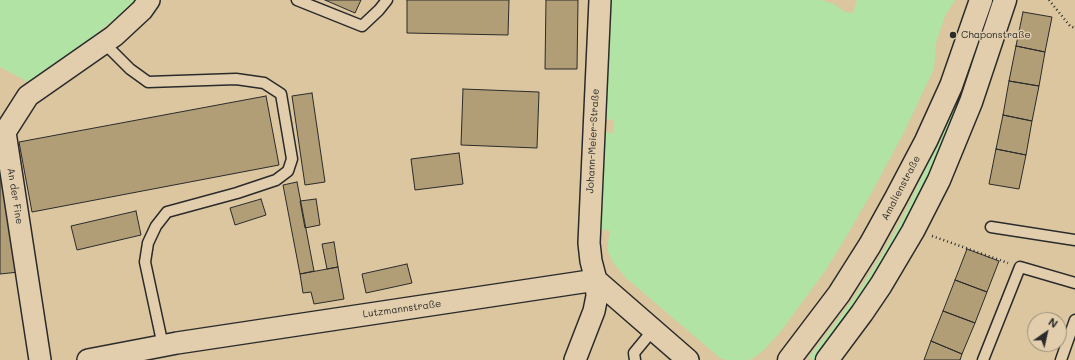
<!DOCTYPE html>
<html>
<head>
<meta charset="utf-8">
<style>
  body { margin:0 }
  #map { position:relative; width:1075px; height:360px; overflow:hidden; background:#dbc6a0; font-family:Mali,sans-serif }
  canvas { display:block }
  .north { position:absolute; left:1027px; top:312px; width:40px; height:40px; box-sizing:border-box; background:#e2ceac; border:1px solid #998d78; border-radius:50%; rotate:34deg; font-size:11px; font-weight:700; line-height:16px; text-align:center; color:#2b2b2b }
  .north::after { content:''; display:block; margin:auto; width:14px; height:18px; background:#2b2b2b; clip-path:polygon(50% 0,100% 100%,50% 72%,0 100%) }
</style>
</head>
<body>
<div id="map">
<canvas width="1075" height="360"></canvas>
<div class="north">N</div>
</div>
<script>
const ctx = document.querySelector('canvas').getContext('2d');
ctx.lineJoin = 'round';
function paint(path, color) { ctx.fillStyle = color; ctx.fill(path, 'evenodd'); }
const toPath = rows => new Path2D(rows.map(r => 'M' + r).join(''));
function stroke(path, color, width, dash) { ctx.strokeStyle = color; ctx.lineWidth = width; ctx.lineCap = dash ? 'butt' : 'round'; ctx.setLineDash(dash || []); ctx.stroke(path); }
function write(font, color, halo, rows, align = 'center') {
  ctx.font = font + ' Mali,sans-serif'; ctx.lineWidth = 3; ctx.setLineDash([]); ctx.textBaseline = 'middle'; ctx.strokeStyle = halo; ctx.fillStyle = color; for (const [text, x, y, turn = 0] of rows) {
    ctx.save(); ctx.translate(x, y); ctx.rotate((+turn || 0) * Math.PI / 180); ctx.textAlign = isNaN(turn) ? turn : align; if (halo) ctx.strokeText(text, 0, 0); ctx.fillText(text, 0, 0); ctx.restore();
  }
}
paint(toPath([
  [0,0,135,0,117,17,86,42,30,83,0,67],
  [607,0,821,0,834,4,845,12,853,13,857,0,955,0,945,16,936,43,934,69,903,134,872,192,846,237,825,271,781,331,765,349,752,359,747,360,726,360,720,358,626,278,614,264,608,252,608,242,610,231,600,229,603,132,613,133,614,120,604,119],
  [992,4,994,7,968,84,962,82,988,7],
  [958,93,964,96,948,137,908,219,863,295,839,329,814,360,812,360,809,357,834,325,858,292,881,256,903,217,942,134]
]), '#b0e3a4');
const building = toPath([
  [325,0,361,0,355,13,325,0],
  [407,0,509,0,508,35,407,33,407,0],
  [546,0,578,0,577,69,545,69,546,0],
  [1023,12,1052,17,1045,52,1016,46,1023,12],
  [1016,46,1045,52,1039,86,1009,81,1016,46],
  [1009,81,1039,86,1032,121,1003,115,1009,81],
  [463,89,539,92,537,148,461,145,463,89],
  [312,93,325,182,305,185,292,96,312,93],
  [266,96,279,165,32,212,19,142,266,96],
  [1003,115,1032,121,1026,155,996,149,1003,115],
  [0,138,19,272,0,274,0,138],
  [996,149,1026,155,1019,189,989,184,996,149],
  [459,153,463,184,415,190,411,159,459,153],
  [297,182,314,271,300,274,283,185,297,182],
  [261,199,266,215,235,225,230,208,261,199],
  [316,199,320,225,305,228,300,201,316,199],
  [136,211,141,235,77,250,71,226,136,211],
  [334,242,338,267,327,269,322,244,334,242],
  [967,249,999,261,987,292,955,280,967,249],
  [407,264,412,283,366,293,362,274,407,264],
  [338,267,344,299,314,304,311,292,303,293,300,274,338,267],
  [955,280,987,292,975,323,943,311,955,280],
  [943,311,975,323,962,354,931,341,943,311],
  [931,341,962,354,960,360,924,360,931,341]
]);
paint(building, '#b29e76');
stroke(building, '#2b2b2b', 1);
const service = toPath([
  [297,0,362,26,379,10,387,0],
  [104,43,130,69,148,82,236,79,264,83,281,94,292,159,288,171,276,180,237,193,167,212,156,226,148,243,145,262,163,346],
  [991,227,1075,240],
  [635,360,634,353,653,330],
  [983,360,1020,267,1075,283],
  [1061,360,1075,320]
]);
const minor = toPath([
  [40,360,5,132,28,96,114,36,142,10,149,0],
  [88,360,177,343,596,280,688,360],
  [575,360,594,311,597,296,596,280,591,261,589,243,600,0]
]);
const secondary = toPath([
  [789,360,839,294,870,245,896,198,926,141,951,86,981,0],
  [827,360,862,313,881,285,913,231,939,180,971,102,1005,0]
]);
stroke(service, '#2b2b2b', 13);
stroke(minor, '#2b2b2b', 24);
stroke(secondary, '#2b2b2b', 25);
stroke(toPath([
  [1049,0,1070,26,1075,28],
  [932,236,1008,263]
]), '#2b2b2b', 2.5, [1, 3]);
stroke(service, '#e2ceac', 10);
stroke(minor, '#e2ceac', 21);
stroke(secondary, '#e2ceac', 22);
for (const [x, y, r, color] of [
  [953,35,4,"#2b2b2b"]
]) { const dot = new Path2D(); dot.arc(x, y, r, 0, 2 * Math.PI); ctx.fillStyle = color; ctx.fill(dot); stroke(dot, '#e2ceac', 1.5); }
write('10px', '#2b2b2b', '#e2ceac', [
  ["Chaponstraße",961,35]
], 'left');
write('10px', '#2b2b2b', '#e2ceac', [
  ["Johann-Meier-Straße",593,141,-87],
  ["Amalienstraße",901,188,-62],
  ["An der Fine",15,196,81],
  ["Lutzmannstraße",402,309,-8]
]);
</script>
</body>
</html>
